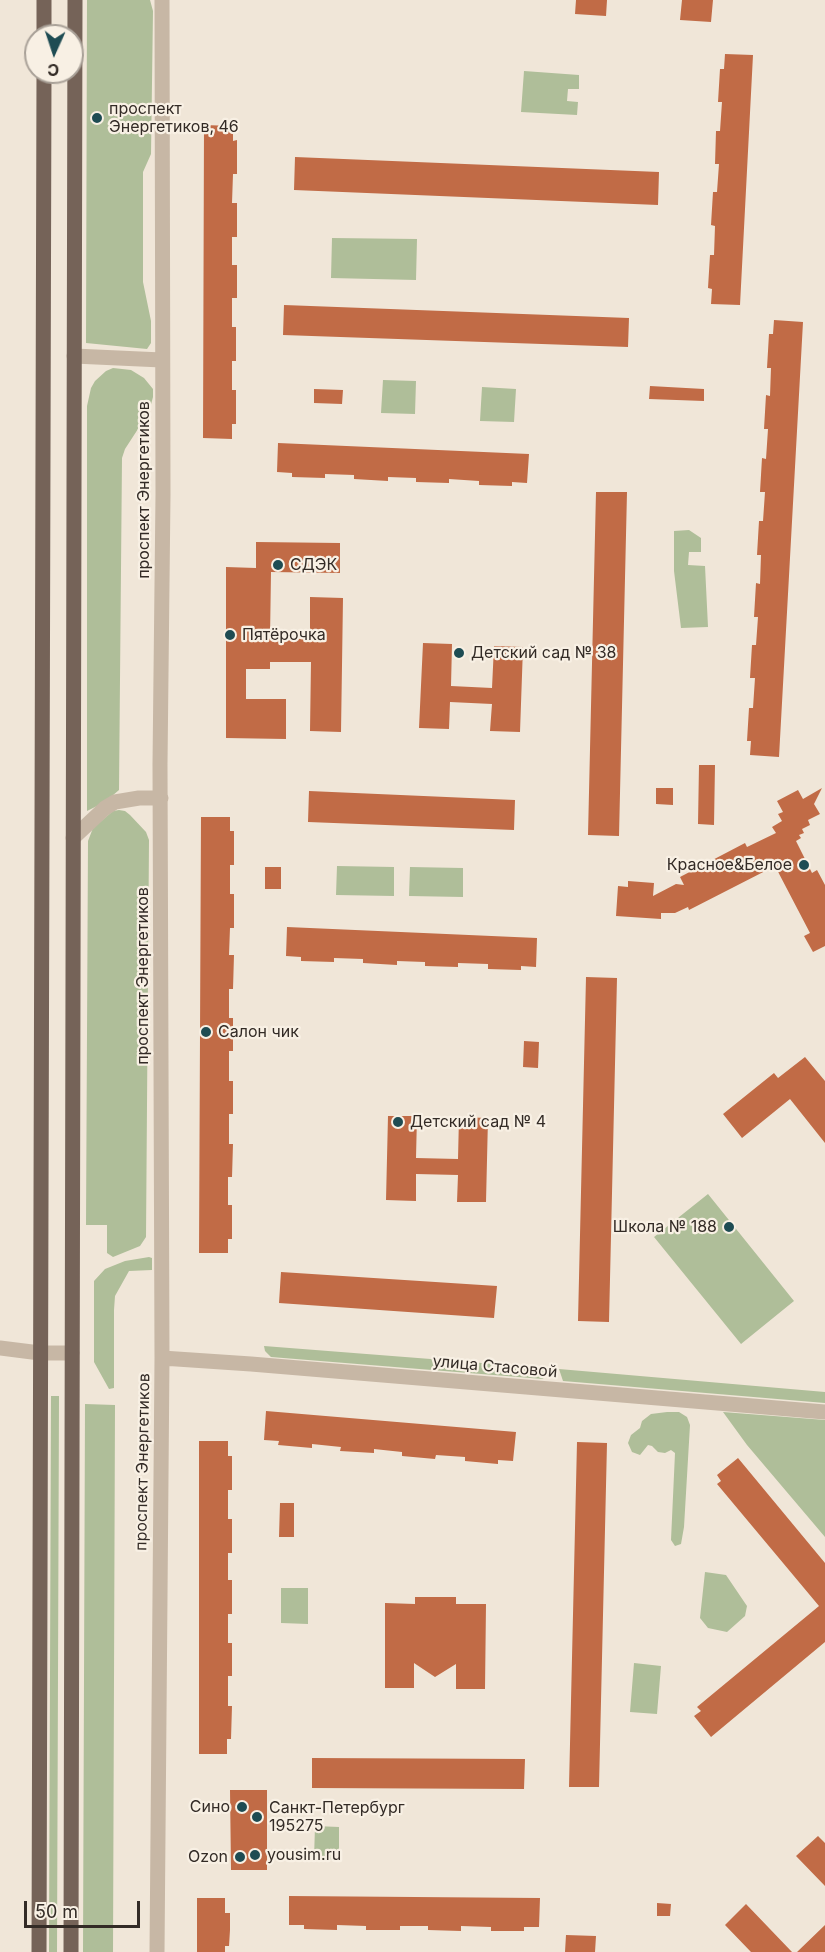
<!DOCTYPE html>
<html>
<head>
<meta charset="utf-8">
<style>
  body { margin:0 }
  #map { position:relative; width:825px; height:1952px; overflow:hidden; background:#f0e6d8; font-family:Inter,sans-serif }
  canvas { display:block }
  .north { position:absolute; left:24px; top:24px; width:60px; height:60px; box-sizing:border-box; background:#f8f0e4; border:2px solid #a9a198; border-radius:50%; rotate:183deg; font-size:16px; font-weight:700; line-height:24px; text-align:center; color:#332b26 }
  .north::after { content:''; display:block; margin:auto; width:21px; height:27px; background:#1e4c53; clip-path:polygon(50% 0,100% 100%,50% 72%,0 100%) }
  .scale { position:absolute; left:24px; top:1901px; width:116px; height:27px; box-sizing:border-box; border:3px solid #332b26; border-top:0; padding-left:8px; font-size:18px; line-height:21px; white-space:nowrap; color:#332b26; -webkit-text-stroke:4px #f8f0e4; paint-order:stroke }
</style>
</head>
<body>
<div id="map">
<canvas width="825" height="1952"></canvas>
<div class="north">С</div>
<div class="scale">50 m</div>
</div>
<script>
const ctx = document.querySelector('canvas').getContext('2d');
ctx.lineJoin = 'round';
function paint(path, color) { ctx.fillStyle = color; ctx.fill(path, 'evenodd'); }
const toPath = rows => new Path2D(rows.map(r => 'M' + r).join(''));
function stroke(path, color, width, dash) { ctx.strokeStyle = color; ctx.lineWidth = width; ctx.lineCap = dash ? 'butt' : 'round'; ctx.setLineDash(dash || []); ctx.stroke(path); }
function write(font, color, halo, rows, align = 'center') {
  ctx.font = font + ' Inter,sans-serif'; ctx.lineWidth = 4.5; ctx.setLineDash([]); ctx.textBaseline = 'middle'; ctx.strokeStyle = halo; ctx.fillStyle = color; for (const [text, x, y, turn = 0] of rows) {
    ctx.save(); ctx.translate(x, y); ctx.rotate((+turn || 0) * Math.PI / 180); ctx.textAlign = isNaN(turn) ? turn : align; if (halo) ctx.strokeText(text, 0, 0); ctx.fillText(text, 0, 0); ctx.restore();
  }
}
paint(toPath([
  [87,0,150,0,153,11,151,154,143,172,143,282,151,321,151,343,147,349,86,343],
  [524,71,579,75,579,89,568,89,567,101,578,102,577,115,521,112],
  [332,238,417,239,416,280,331,278],
  [113,368,131,370,144,378,153,389,153,397,149,412,125,449,122,458,119,790,105,802,87,811,87,406,91,388,95,381,106,371],
  [383,380,416,381,415,414,381,413],
  [482,387,516,389,514,422,480,421],
  [689,530,701,538,701,552,689,552,688,565,705,566,708,627,681,628,674,571,674,531],
  [119,810,125,811,130,815,146,832,149,840,146,1237,140,1246,113,1257,107,1253,107,1225,86,1225,88,841,93,828,113,811],
  [337,866,394,867,394,896,336,895],
  [410,867,463,868,463,897,409,896],
  [708,1194,794,1301,741,1344,654,1237],
  [149,1257,152,1258,152,1270,129,1271,115,1296,114,1310,114,1388,109,1389,94,1362,94,1281,105,1269,125,1261],
  [264,1346,546,1368,545,1375,543,1379,271,1357,265,1351],
  [559,1369,825,1392,825,1403,563,1381],
  [51,1396,59,1396,57,1952,49,1952],
  [85,1404,115,1405,113,1952,83,1952],
  [667,1412,679,1412,687,1417,690,1425,684,1527,681,1544,675,1546,671,1540,675,1453,671,1450,665,1453,658,1452,652,1446,648,1445,640,1455,632,1452,628,1443,631,1435,640,1428,642,1421,651,1414],
  [723,1412,825,1420,825,1537,747,1445],
  [705,1572,726,1575,747,1606,745,1616,727,1632,708,1628,700,1618],
  [281,1588,308,1588,308,1624,281,1623],
  [634,1663,661,1666,657,1714,630,1712],
  [315,1826,339,1827,339,1860,314,1859]
]), '#afbe99');
paint(toPath([
  [576,0,607,0,606,16,575,14],
  [682,0,713,0,711,22,680,20],
  [725,54,753,55,740,305,711,304,712,289,708,288,710,255,714,255,715,226,711,225,713,192,717,192,719,164,715,164,716,131,720,131,722,102,718,102,720,69,724,69],
  [204,125,233,126,233,141,237,140,237,174,233,174,232,203,237,203,237,237,232,237,232,265,237,265,237,298,232,298,232,327,236,327,236,361,232,361,232,390,236,390,236,424,232,424,232,439,203,438],
  [295,157,659,172,658,205,294,190],
  [284,305,629,318,628,347,283,335],
  [774,320,803,322,779,757,750,755,751,741,747,741,749,708,753,708,755,678,750,678,752,645,756,645,758,617,754,617,756,583,760,584,761,555,757,555,759,521,763,521,765,492,760,492,762,458,766,459,768,429,764,429,766,395,770,396,771,368,767,368,769,334,773,334],
  [650,386,704,389,704,401,649,399],
  [314,389,343,390,342,404,314,403],
  [278,443,529,454,527,483,512,482,512,486,479,485,479,481,449,479,449,483,416,482,416,478,388,477,388,481,354,479,354,475,325,474,325,478,292,477,292,473,277,472],
  [596,492,627,492,619,836,588,835],
  [256,542,340,543,340,573,271,572,270,638,310,639,310,597,343,598,341,732,310,731,311,662,270,662,270,669,246,669,246,699,286,699,286,739,226,738,226,567,256,568],
  [423,643,452,644,451,686,492,688,494,646,523,647,520,732,490,731,492,704,450,702,449,729,419,728],
  [699,765,715,765,714,825,698,824],
  [656,788,673,788,673,805,656,804],
  [822,788,814,804,820,814,808,820,810,825,802,829,804,833,799,835,801,838,796,841,812,873,817,870,825,885,825,946,813,952,804,936,810,933,775,866,689,910,688,907,675,913,661,913,661,919,616,916,618,886,628,887,628,881,654,883,653,896,676,884,684,885,680,877,745,843,747,847,776,833,772,827,782,821,778,814,783,812,777,801,798,790,803,799],
  [309,791,515,800,514,830,308,822],
  [201,817,230,817,230,831,234,831,234,865,230,865,230,894,234,894,234,928,230,928,229,955,234,955,233,989,229,989,229,1018,233,1018,233,1051,229,1051,229,1081,233,1081,233,1114,229,1114,229,1144,233,1144,232,1177,228,1177,228,1205,232,1205,232,1239,228,1239,228,1253,199,1253],
  [265,867,281,867,281,889,265,889],
  [287,927,537,938,536,967,521,966,521,970,488,969,488,964,458,963,458,967,425,966,425,962,397,961,397,965,363,963,363,959,334,958,334,962,301,961,301,957,286,956],
  [586,977,617,978,609,1322,578,1321],
  [524,1041,539,1042,538,1068,523,1067],
  [805,1057,825,1081,825,1143,790,1099,742,1138,723,1114,774,1073,778,1078],
  [388,1116,417,1116,416,1158,458,1159,459,1117,488,1118,486,1202,457,1202,458,1175,416,1174,416,1201,386,1200],
  [281,1272,497,1286,494,1318,279,1303],
  [266,1411,516,1432,513,1461,498,1460,498,1464,465,1461,465,1457,436,1455,435,1459,402,1456,402,1452,374,1449,374,1453,340,1451,341,1447,312,1444,312,1448,278,1445,279,1441,264,1440],
  [199,1441,228,1441,228,1456,232,1456,232,1490,228,1490,228,1519,232,1519,232,1553,228,1553,228,1580,232,1580,232,1614,228,1614,228,1643,232,1643,232,1676,228,1676,228,1706,232,1706,231,1739,227,1739,227,1754,199,1754],
  [577,1442,607,1443,599,1787,569,1787],
  [738,1458,825,1563,825,1642,711,1737,694,1716,701,1711,697,1707,819,1606,717,1484,721,1481,717,1475],
  [280,1503,294,1503,294,1537,279,1537],
  [415,1597,456,1597,456,1604,486,1604,485,1689,456,1689,456,1664,435,1677,414,1663,414,1688,385,1688,385,1603,415,1604],
  [312,1758,525,1759,524,1789,312,1788],
  [230,1790,267,1790,267,1870,231,1870],
  [818,1836,825,1843,825,1886,796,1856],
  [289,1896,540,1898,539,1927,524,1927,524,1931,491,1931,491,1927,461,1926,461,1931,428,1930,428,1926,400,1926,400,1930,366,1930,366,1926,337,1925,337,1930,304,1929,304,1925,289,1925],
  [197,1898,225,1898,225,1913,230,1913,230,1930,229,1946,225,1946,225,1952,197,1952],
  [657,1903,671,1904,670,1916,657,1916],
  [746,1904,792,1952,751,1952,725,1925],
  [825,1925,825,1952,797,1952],
  [566,1935,596,1936,595,1952,565,1952]
]), '#c16b46');
stroke(toPath([
  [74,356,162,360],
  [73,838,105,808,115,802,139,798,161,798],
  [0,1348,40,1353,72,1353],
  [162,1358,251,1364,825,1412],
  [157,1952,162,1358,160,764,163,494,162,0]
]), '#c7b7a5', 15);
stroke(toPath([
  [44,36,44,0],
  [39,1952,44,72],
  [71,1952,75,0]
]), '#756358', 15);
for (const [x, y, r, color] of [
  [97,118,6,"#1e4c53"],
  [278,565,6,"#1e4c53"],
  [230,635,6,"#1e4c53"],
  [459,653,6,"#1e4c53"],
  [804,865,6,"#1e4c53"],
  [206,1032,6,"#1e4c53"],
  [398,1122,6,"#1e4c53"],
  [729,1227,6,"#1e4c53"],
  [242,1807,6,"#1e4c53"],
  [257,1817,6,"#1e4c53"],
  [255,1855,6,"#1e4c53"],
  [240,1857,6,"#1e4c53"]
]) { const dot = new Path2D(); dot.arc(x, y, r, 0, 2 * Math.PI); ctx.fillStyle = color; ctx.fill(dot); stroke(dot, '#f8f0e4', 2); }
write('16px', '#332b26', '#f8f0e4', [
  ["проспект",109,109],
  ["Энергетиков, 46",109,127],
  ["СДЭК",290,565],
  ["Пятёрочка",242,635],
  ["Детский сад № 38",471,653],
  ["Красное&Белое",792,865,"right"],
  ["Салон чик",218,1032],
  ["Детский сад № 4",410,1122],
  ["Школа № 188",717,1227,"right"],
  ["Сино",230,1807,"right"],
  ["Санкт-Петербург",269,1808],
  ["195275",269,1826],
  ["yousim.ru",267,1855],
  ["Ozon",228,1857,"right"]
], 'left');
write('16px', '#332b26', '#f8f0e4', [
  ["проспект Энергетиков",144,490,-90],
  ["проспект Энергетиков",143,976,-90],
  ["улица Стасовой",495,1367,5],
  ["проспект Энергетиков",143,1462,-89]
]);
</script>
</body>
</html>
